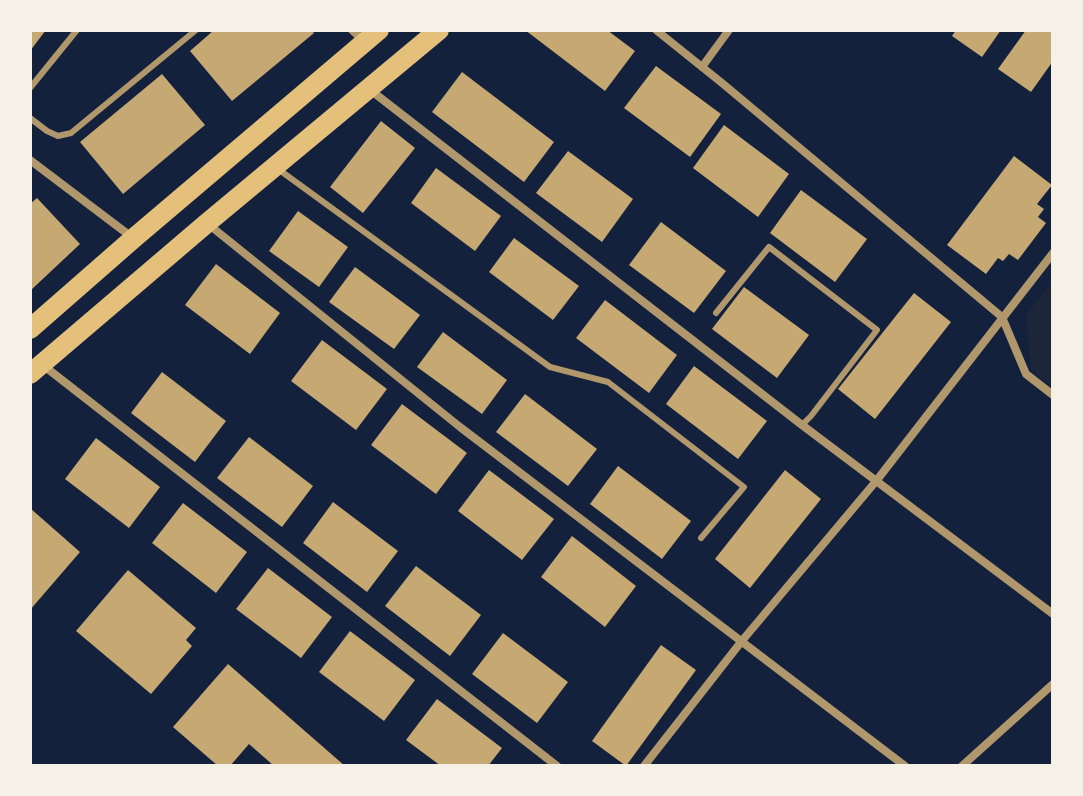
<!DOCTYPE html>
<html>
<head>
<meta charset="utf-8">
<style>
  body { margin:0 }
  #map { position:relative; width:1083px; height:796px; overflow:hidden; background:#14213d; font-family:Karla,sans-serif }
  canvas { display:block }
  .frame { position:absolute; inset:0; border:32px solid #f6f1e7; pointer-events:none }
</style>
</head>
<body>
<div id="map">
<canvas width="1083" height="796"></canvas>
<div class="frame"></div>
</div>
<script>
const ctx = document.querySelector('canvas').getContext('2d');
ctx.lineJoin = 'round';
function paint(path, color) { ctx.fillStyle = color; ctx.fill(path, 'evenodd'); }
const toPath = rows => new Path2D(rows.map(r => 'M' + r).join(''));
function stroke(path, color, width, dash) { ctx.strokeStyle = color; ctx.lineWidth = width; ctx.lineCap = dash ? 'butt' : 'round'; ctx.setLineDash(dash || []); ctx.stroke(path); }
paint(toPath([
  [1053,281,1053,387,1031,370,1026,315]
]), '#1d2539');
paint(toPath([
  [30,30,46,30,30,51],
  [214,30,311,30,314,33,232,101,190,51],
  [525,30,607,30,635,51,605,91],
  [956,30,1001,30,982,57,952,36],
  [1026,30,1053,30,1053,61,1031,92,998,69],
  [656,66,721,114,690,157,624,108],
  [462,72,554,142,524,182,432,112],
  [162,74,205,125,123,194,80,142],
  [381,121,415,148,363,213,330,187],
  [724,125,789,174,758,217,693,168],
  [568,151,633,199,602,242,536,193],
  [1014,156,1052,185,1037,204,1044,209,1038,217,1046,223,1018,260,1009,254,1003,261,998,258,986,274,947,245],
  [436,168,501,216,475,251,411,203],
  [801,190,867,239,835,282,770,233],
  [37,198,80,244,30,291,30,204],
  [298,211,348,247,319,287,269,251],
  [661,222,726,271,694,313,629,265],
  [514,238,579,286,553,320,489,272],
  [216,264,280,313,250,354,185,305],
  [355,267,420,315,394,349,329,302],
  [744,287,809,335,777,378,712,329],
  [914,293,951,322,875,419,838,389],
  [605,300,677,355,649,393,576,338],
  [443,332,507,380,482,414,417,367],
  [322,340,387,389,356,430,291,381],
  [694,366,767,421,738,459,666,404],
  [162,372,226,421,195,462,131,413],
  [525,394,597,449,568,486,496,432],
  [402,404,467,453,436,494,371,445],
  [249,437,313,486,282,527,217,478],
  [96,438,160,487,129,528,65,479],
  [618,466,691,521,662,559,590,504],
  [489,470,554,519,522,560,458,511],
  [785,470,821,499,750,588,715,559],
  [333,502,398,551,367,592,303,543],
  [183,503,247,552,216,593,152,543],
  [30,508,80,552,30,610],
  [572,536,636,586,605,627,541,577],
  [416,566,481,615,450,656,385,606],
  [268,568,332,617,301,658,236,609],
  [128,570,196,628,186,640,192,646,151,694,76,631],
  [350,631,415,680,384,721,319,672],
  [503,633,568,682,537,723,472,674],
  [661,645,696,670,626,766,592,741],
  [228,664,345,766,274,766,249,744,230,766,218,766,173,727],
  [437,699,502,748,488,766,441,766,406,740]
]), '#c6a872');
stroke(toPath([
  [30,88,77,30],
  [30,118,47,131,58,136,71,133,196,30],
  [278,169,550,367,608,382,744,487,701,538],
  [716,313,769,247,877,330,811,416,802,425]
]), '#b1986c', 6);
stroke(toPath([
  [352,30,364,41],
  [656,30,722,83,1002,317,1026,374,1053,395],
  [702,67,729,30],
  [369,89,802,425,1053,614],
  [30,160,133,238],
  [208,224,460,427,905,766],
  [44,366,557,766],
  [644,766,741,642,877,480,1053,253],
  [962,766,1053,684]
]), '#b1986c', 8);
stroke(toPath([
  [30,329,134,238,379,30],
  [30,374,207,223,439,30]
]), '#e5c07b', 20);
</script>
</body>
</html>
